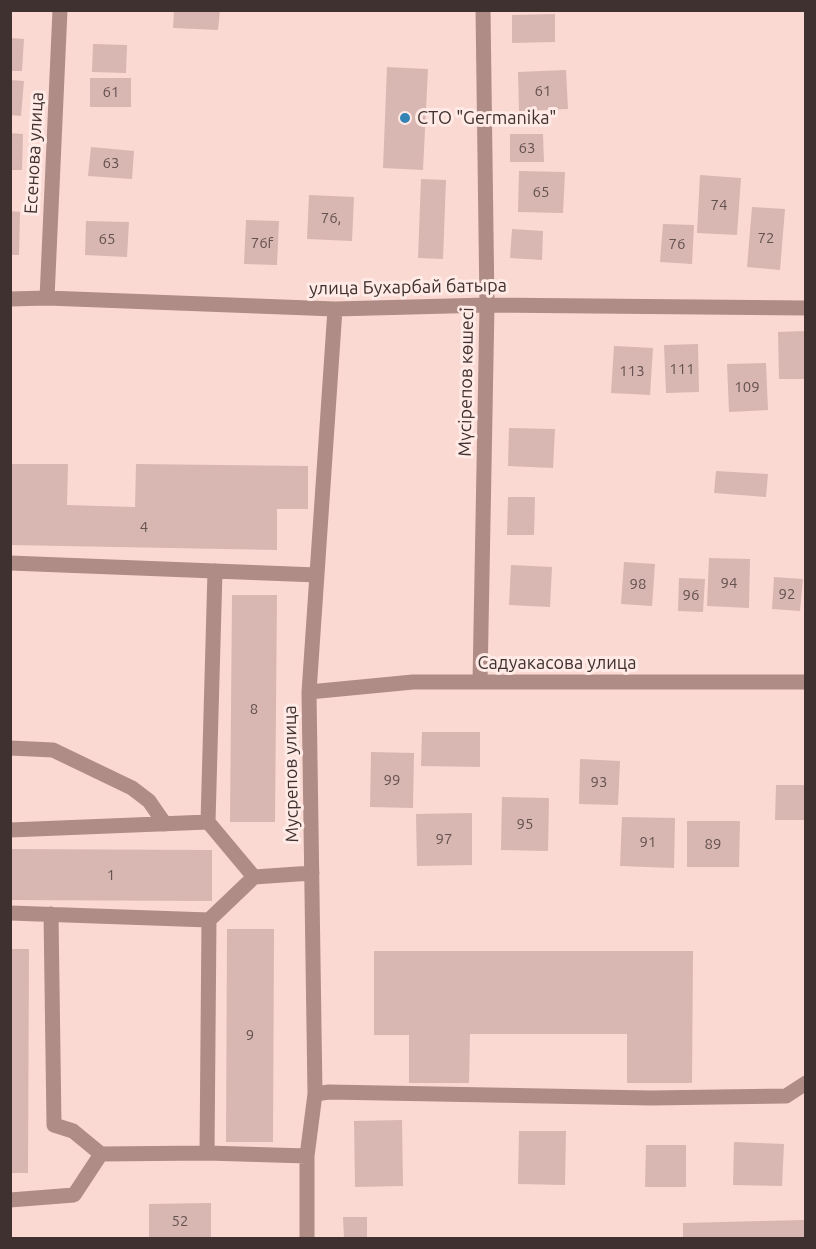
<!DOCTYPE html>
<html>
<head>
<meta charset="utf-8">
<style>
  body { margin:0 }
  #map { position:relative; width:816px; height:1249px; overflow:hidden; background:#fbd9d3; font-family:Ubuntu,sans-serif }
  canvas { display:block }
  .frame { position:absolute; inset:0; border:12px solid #3e312f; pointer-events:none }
</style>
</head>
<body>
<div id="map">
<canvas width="816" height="1249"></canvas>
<div class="frame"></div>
</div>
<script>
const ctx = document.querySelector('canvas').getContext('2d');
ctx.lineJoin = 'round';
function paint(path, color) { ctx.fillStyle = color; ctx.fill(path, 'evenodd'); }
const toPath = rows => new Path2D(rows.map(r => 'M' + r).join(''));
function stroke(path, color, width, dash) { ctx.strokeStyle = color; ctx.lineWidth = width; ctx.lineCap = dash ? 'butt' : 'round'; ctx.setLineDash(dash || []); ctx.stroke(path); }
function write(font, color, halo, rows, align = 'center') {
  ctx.font = font + ' Ubuntu,sans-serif'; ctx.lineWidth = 6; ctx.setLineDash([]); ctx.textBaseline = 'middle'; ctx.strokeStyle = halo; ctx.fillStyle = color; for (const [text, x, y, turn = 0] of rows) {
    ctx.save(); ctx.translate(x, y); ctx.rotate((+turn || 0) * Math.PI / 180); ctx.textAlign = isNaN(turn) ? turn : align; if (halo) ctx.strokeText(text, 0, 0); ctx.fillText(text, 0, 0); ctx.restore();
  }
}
paint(toPath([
  [174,10,220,10,218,30,173,28],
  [555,14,555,42,512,43,512,15],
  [10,38,24,39,22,71,10,71],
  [93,44,127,45,126,73,92,72],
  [387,67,428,69,423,170,383,168],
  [566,70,568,109,519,111,518,72],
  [90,78,131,78,131,107,90,107],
  [10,80,24,81,21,116,10,115],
  [10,133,23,134,22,170,10,170],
  [510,134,543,134,544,162,510,162],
  [91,147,134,151,132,179,88,176],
  [519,171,565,172,563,213,518,212],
  [700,175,741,178,737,235,697,233],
  [421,179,446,180,443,259,418,258],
  [309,195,354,197,352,241,307,239],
  [752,207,785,209,780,270,747,267],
  [10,211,20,212,19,255,10,255],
  [246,220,279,221,277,265,244,264],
  [86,221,129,222,127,257,85,255],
  [663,224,694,225,692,264,660,262],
  [512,229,543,231,542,260,510,258],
  [806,331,806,379,779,379,778,332],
  [698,344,699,392,666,393,664,345],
  [614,346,653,348,650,395,611,393],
  [766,363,768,410,729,412,727,364],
  [509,428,555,429,553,468,508,466],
  [10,464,68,464,67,505,135,507,136,464,308,466,308,509,277,509,277,550,10,545],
  [716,471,768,474,766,497,714,493],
  [508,497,535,497,534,535,507,535],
  [709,558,750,559,749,608,707,606],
  [624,562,655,564,652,606,621,604],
  [511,565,552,567,550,607,509,605],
  [774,577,803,579,800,611,772,609],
  [679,578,705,579,703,612,678,611],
  [232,595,277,595,275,822,230,822],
  [422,732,480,732,480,767,421,766],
  [371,752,414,753,413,808,370,807],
  [580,759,620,761,618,805,579,804],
  [776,785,806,785,806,820,775,820],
  [502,797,549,798,548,851,501,850],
  [472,813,472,865,417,866,416,814],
  [622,817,675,818,674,868,620,866],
  [687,821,740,821,739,867,687,867],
  [10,849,212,850,212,901,10,900],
  [227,929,274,929,273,1142,226,1142],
  [10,949,29,949,28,1173,10,1173],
  [374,951,693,951,692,1083,627,1083,627,1034,470,1034,469,1083,409,1083,409,1035,374,1035],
  [402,1120,403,1186,355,1187,354,1121],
  [519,1131,566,1131,565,1185,518,1184],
  [734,1142,784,1144,782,1186,733,1185],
  [646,1145,686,1145,686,1187,645,1187],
  [211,1203,211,1238,149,1238,149,1204],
  [343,1217,367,1217,367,1238,344,1238],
  [804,1220,804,1238,683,1238,683,1223]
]), '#d8b6b1');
stroke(toPath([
  [47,298,60,10],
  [10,299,47,298,335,309,487,305,806,308],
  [10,563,317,575],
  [480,682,487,305,483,10],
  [309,692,413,682,806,682],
  [10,748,53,750,132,788,149,801,165,824],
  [208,822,215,571],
  [10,830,208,822,254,877],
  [10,913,209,920,254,877,312,873],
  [51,914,54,1125,73,1131,101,1154],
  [315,1094,329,1092,651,1098,786,1096,806,1083],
  [207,1153,209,920],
  [10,1200,74,1195,101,1154,207,1153,307,1156],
  [307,1238,307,1156,315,1094,309,692,335,309]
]), '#b08c86', 15);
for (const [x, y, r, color] of [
  [405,118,6,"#3384b5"]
]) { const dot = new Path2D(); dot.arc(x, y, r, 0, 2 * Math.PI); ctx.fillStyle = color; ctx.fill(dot); stroke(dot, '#ffeae6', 2); }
write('15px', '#645250', null, [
  ["61",543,91],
  ["61",111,92],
  ["63",527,148],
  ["63",111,163],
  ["65",541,192],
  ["74",719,205],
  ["76,",331,218],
  ["72",766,238],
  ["65",107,239],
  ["76f",262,243],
  ["76",677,244],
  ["111",682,369],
  ["113",632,371],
  ["109",747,387],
  ["4",144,527],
  ["94",729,583],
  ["98",638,584],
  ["92",787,594],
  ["96",691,595],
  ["8",254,709],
  ["99",392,780],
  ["93",599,782],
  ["95",525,824],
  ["97",444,839],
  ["91",648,842],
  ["89",713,844],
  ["1",111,875],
  ["9",250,1035],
  ["52",180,1221]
]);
write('18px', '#3e312f', '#ffeae6', [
  ["СТО \"Germanika\"",417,118]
], 'left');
write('18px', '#3e312f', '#ffeae6', [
  ["Есенова улица",34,153,-87],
  ["улица Бухарбай батыра",408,287,-1],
  ["Мүсірепов көшесі",466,382,-89],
  ["Садуакасова улица",557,663],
  ["Мусрепов улица",291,774,-91]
]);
</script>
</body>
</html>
